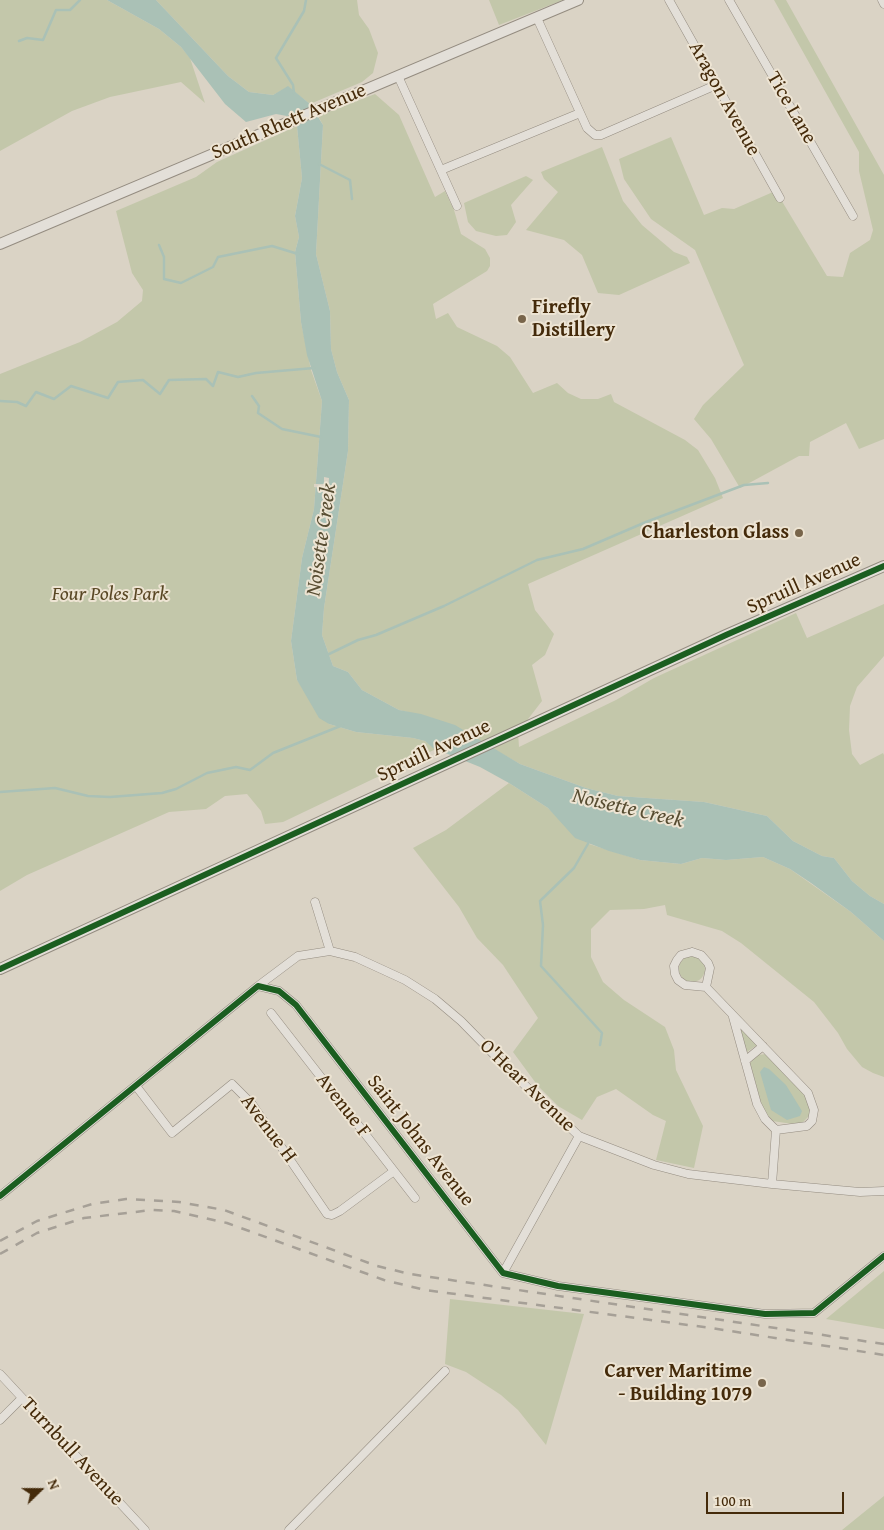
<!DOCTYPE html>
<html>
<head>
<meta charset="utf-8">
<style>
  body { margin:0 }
  #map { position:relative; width:884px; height:1530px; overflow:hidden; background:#dad3c5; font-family:"Gentium Book Plus",serif }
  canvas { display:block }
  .north { position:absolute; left:15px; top:1465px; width:50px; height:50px; -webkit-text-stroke:4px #ede4d3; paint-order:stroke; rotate:68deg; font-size:14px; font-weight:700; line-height:20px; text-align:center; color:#442a0a }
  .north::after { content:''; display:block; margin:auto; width:18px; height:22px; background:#442a0a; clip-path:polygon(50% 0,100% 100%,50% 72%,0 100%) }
  .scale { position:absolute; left:706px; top:1492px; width:138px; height:22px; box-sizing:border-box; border:2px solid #442a0a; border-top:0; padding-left:6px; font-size:15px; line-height:18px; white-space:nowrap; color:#442a0a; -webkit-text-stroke:4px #ede4d3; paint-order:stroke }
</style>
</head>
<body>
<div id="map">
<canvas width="884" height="1530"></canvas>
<div class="north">N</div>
<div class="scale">100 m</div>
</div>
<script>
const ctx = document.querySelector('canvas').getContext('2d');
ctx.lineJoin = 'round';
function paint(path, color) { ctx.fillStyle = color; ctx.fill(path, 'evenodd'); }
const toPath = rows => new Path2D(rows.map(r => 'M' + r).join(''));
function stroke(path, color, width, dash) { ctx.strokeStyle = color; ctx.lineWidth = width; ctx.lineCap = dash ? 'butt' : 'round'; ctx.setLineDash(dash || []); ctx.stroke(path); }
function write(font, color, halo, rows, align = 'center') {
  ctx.font = font + ' "Gentium Book Plus",serif'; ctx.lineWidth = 4; ctx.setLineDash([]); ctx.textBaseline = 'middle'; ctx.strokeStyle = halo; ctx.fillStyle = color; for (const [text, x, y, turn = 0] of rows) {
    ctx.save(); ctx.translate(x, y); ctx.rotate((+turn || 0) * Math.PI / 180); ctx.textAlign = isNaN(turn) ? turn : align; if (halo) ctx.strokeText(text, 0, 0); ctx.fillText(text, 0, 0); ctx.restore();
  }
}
paint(toPath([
  [0,0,107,0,159,29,181,47,190,58,205,103,181,82,110,97,72,111,0,151],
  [156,0,357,0,359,15,369,29,378,53,373,73,362,82,310,104,288,87,273,95,249,92,228,76],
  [489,0,563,0,499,25],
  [774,0,786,0,884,175,884,439,859,449,846,423,810,442,809,456,799,456,740,488,711,439,694,419,703,405,744,365,695,250,651,219,624,179,619,159,671,137,704,215,722,208,734,209,773,192,780,198,827,276,843,277,850,253,870,240,873,230,859,171,859,152],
  [375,94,399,115,435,197,445,191,454,210,461,234,485,249,490,258,490,266,487,271,433,304,436,319,448,313,457,327,497,346,510,357,533,393,557,383,568,393,581,399,598,399,611,394,614,402,685,440,698,450,715,478,723,498,528,584,535,610,554,634,545,655,532,665,542,701,518,732,519,747,616,700,654,678,796,613,807,638,884,604,884,656,857,687,850,706,849,730,852,754,860,765,883,753,884,755,884,904,870,896,852,881,834,858,822,856,793,841,767,816,704,802,618,796,586,788,520,764,479,741,432,718,399,710,362,690,348,672,333,666,322,635,324,608,348,451,349,400,337,372,331,349,330,311,316,254,323,125,318,116],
  [297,126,302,178,295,216,299,237,295,252,301,322,311,370,322,401,314,509,302,558,291,641,297,680,329,724,356,732,413,738,425,741,436,749,283,822,265,824,261,811,247,794,225,796,206,809,169,812,27,875,0,891,0,374,80,342,117,322,142,301,143,290,132,273,116,211,196,177,217,162],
  [602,147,623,201,642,225,674,252,687,257,690,263,619,295,598,293,582,255,564,240,526,230,558,192,544,179,541,172],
  [526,176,533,180,511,205,516,222,507,235,496,236,476,231,468,222,464,203],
  [509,783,548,808,589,844,640,860,681,864,702,858,726,860,763,857,790,869,851,912,884,941,884,1077,873,1073,862,1067,847,1049,838,1033,814,1002,741,943,722,931,667,915,665,905,644,909,610,910,591,929,591,957,603,982,624,1000,665,1027,674,1050,676,1070,703,1126,694,1168,656,1160,666,1121,653,1115,616,1089,597,1097,582,1120,558,1106,538,1086,513,1052,538,1018,503,965,477,938,459,907,413,848,446,830],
  '679 969a13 13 0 1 1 26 0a13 13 0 1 1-26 0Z',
  [740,1028,757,1045,747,1052,746,1051],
  [766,1054,806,1097,810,1107,810,1115,800,1125,772,1121,762,1107,750,1063,758,1055],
  [884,1271,884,1329,826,1319],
  [450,1299,584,1314,546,1445,518,1410,501,1395,466,1372,445,1364],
  [884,1496,884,1530,842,1530]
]), '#c3c7aa');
paint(toPath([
  [107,0,156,0,228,76,249,92,273,95,288,86,310,104,323,125,316,254,330,311,331,349,337,372,349,400,348,451,324,608,322,635,333,666,348,672,362,690,399,710,421,714,455,725,520,764,586,788,618,796,704,802,767,816,793,841,822,856,834,858,852,881,870,896,884,904,884,941,851,912,811,883,790,869,763,857,726,860,702,858,681,864,640,860,609,851,575,838,548,808,509,783,480,767,433,748,425,741,413,738,356,732,329,724,319,718,297,680,291,641,302,558,314,509,322,401,307,355,301,322,295,252,299,237,295,216,302,178,297,126,287,116,276,114,246,122,225,104,181,47,159,29],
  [764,1067,769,1069,786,1085,802,1111,800,1116,787,1120,771,1110,760,1072]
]), '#aac1b6');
paint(toPath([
  [324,477,329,478,328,496,323,495,323,488,314,487,314,484,324,484]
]), '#dad3c5');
stroke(toPath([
  [19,41,27,38,43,40,56,10,70,10,80,0],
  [294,93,293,85,276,58,304,11,306,0],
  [319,164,350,180,352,199],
  [159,245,164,257,164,279,181,283,213,267,218,257,272,246,298,254],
  [252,396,259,406,258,413,282,429,321,437],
  [0,401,17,402,26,406,36,392,54,399,71,386,108,398,118,382,143,380,160,394,169,380,206,379,213,386,218,372,238,377,256,373,314,368],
  [327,655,358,640,376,635,444,606,537,560,583,549,646,522,744,485,768,483],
  [0,792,55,788,88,796,110,797,162,793,176,789,207,773,236,767,250,770,273,753,343,725],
  [589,842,574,868,540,901,543,925,541,966,602,1033,600,1045]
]), '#aac1b6', 2.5);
const minor = toPath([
  [669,0,780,198],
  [729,0,853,216],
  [882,0,884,4],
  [537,18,587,128,595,135,601,135,716,85],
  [398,76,457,206],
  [441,170,580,113],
  [315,902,330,951],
  [692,952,701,955,708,963,710,968,706,987,685,985,678,980,675,974,674,966,677,960,681,955,692,952],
  [258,986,298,956,330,951,355,957,405,980,435,999,461,1021,513,1074,579,1136,654,1165,688,1174,772,1184,860,1192,884,1191],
  [706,987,808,1093,814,1110,812,1121,807,1126,776,1130,765,1119,757,1104,733,1017],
  [271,1013,415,1198],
  [745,1061,763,1046],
  [136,1086,172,1133,232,1084,252,1104,327,1214,332,1215,340,1211,394,1171],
  [772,1184,776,1130],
  [0,1196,258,986,279,991,296,1005,503,1273,558,1286,765,1314,814,1313,884,1256],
  [503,1273,579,1136],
  [0,1374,145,1530],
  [0,1420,22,1398],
  [289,1530,445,1371]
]);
const tertiary = toPath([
  [0,244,578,0],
  [0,969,726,635,884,566]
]);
stroke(minor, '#948c80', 9);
stroke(tertiary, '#948c80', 12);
stroke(minor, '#e3dfd8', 8);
stroke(tertiary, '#e3dfd8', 10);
stroke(toPath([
  [0,1241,37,1221,92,1204,126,1199,179,1202,224,1210,377,1266,410,1274,884,1344],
  [0,1254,37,1233,84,1218,152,1210,174,1211,227,1223,384,1280,425,1290,711,1328,884,1355]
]), '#a6a097', 2.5, [9, 9]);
stroke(toPath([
  [0,969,726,635,884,566],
  [0,1196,258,986,279,991,296,1005,503,1273,558,1286,765,1314,814,1313,884,1256]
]), '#1b5e20', 6);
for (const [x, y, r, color] of [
  [522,319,5,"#78654b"],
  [799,533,5,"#78654b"],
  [762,1383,5,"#78654b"]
]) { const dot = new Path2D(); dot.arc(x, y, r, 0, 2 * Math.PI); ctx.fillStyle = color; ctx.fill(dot); stroke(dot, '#ede4d3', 2); }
write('20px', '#442a0a', '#ede4d3', [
  ["Aragon Avenue",724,99,61],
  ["Tice Lane",791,108,60],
  ["South Rhett Avenue",289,122,-23],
  ["Spruill Avenue",804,584,-24],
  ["Spruill Avenue",434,751,-25],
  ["O'Hear Avenue",527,1086,44],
  ["Avenue F",343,1106,52],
  ["Avenue H",268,1129,53],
  ["Saint Johns Avenue",420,1141,52],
  ["Turnbull Avenue",72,1452,47]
]);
write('bold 20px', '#442a0a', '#ede4d3', [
  ["Firefly",532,308,"left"],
  ["Distillery",532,331,"left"],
  ["Charleston Glass",789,533],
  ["Carver Maritime",752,1372],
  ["- Building 1079",752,1395]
], 'right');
write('italic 20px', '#5a4825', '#ede4d3', [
  ["Four Poles Park",110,595]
]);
write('italic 21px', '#584e33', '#ede4d3', [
  ["Noisette Creek",322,540,-82],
  ["Noisette Creek",628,809,13]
]);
</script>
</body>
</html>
